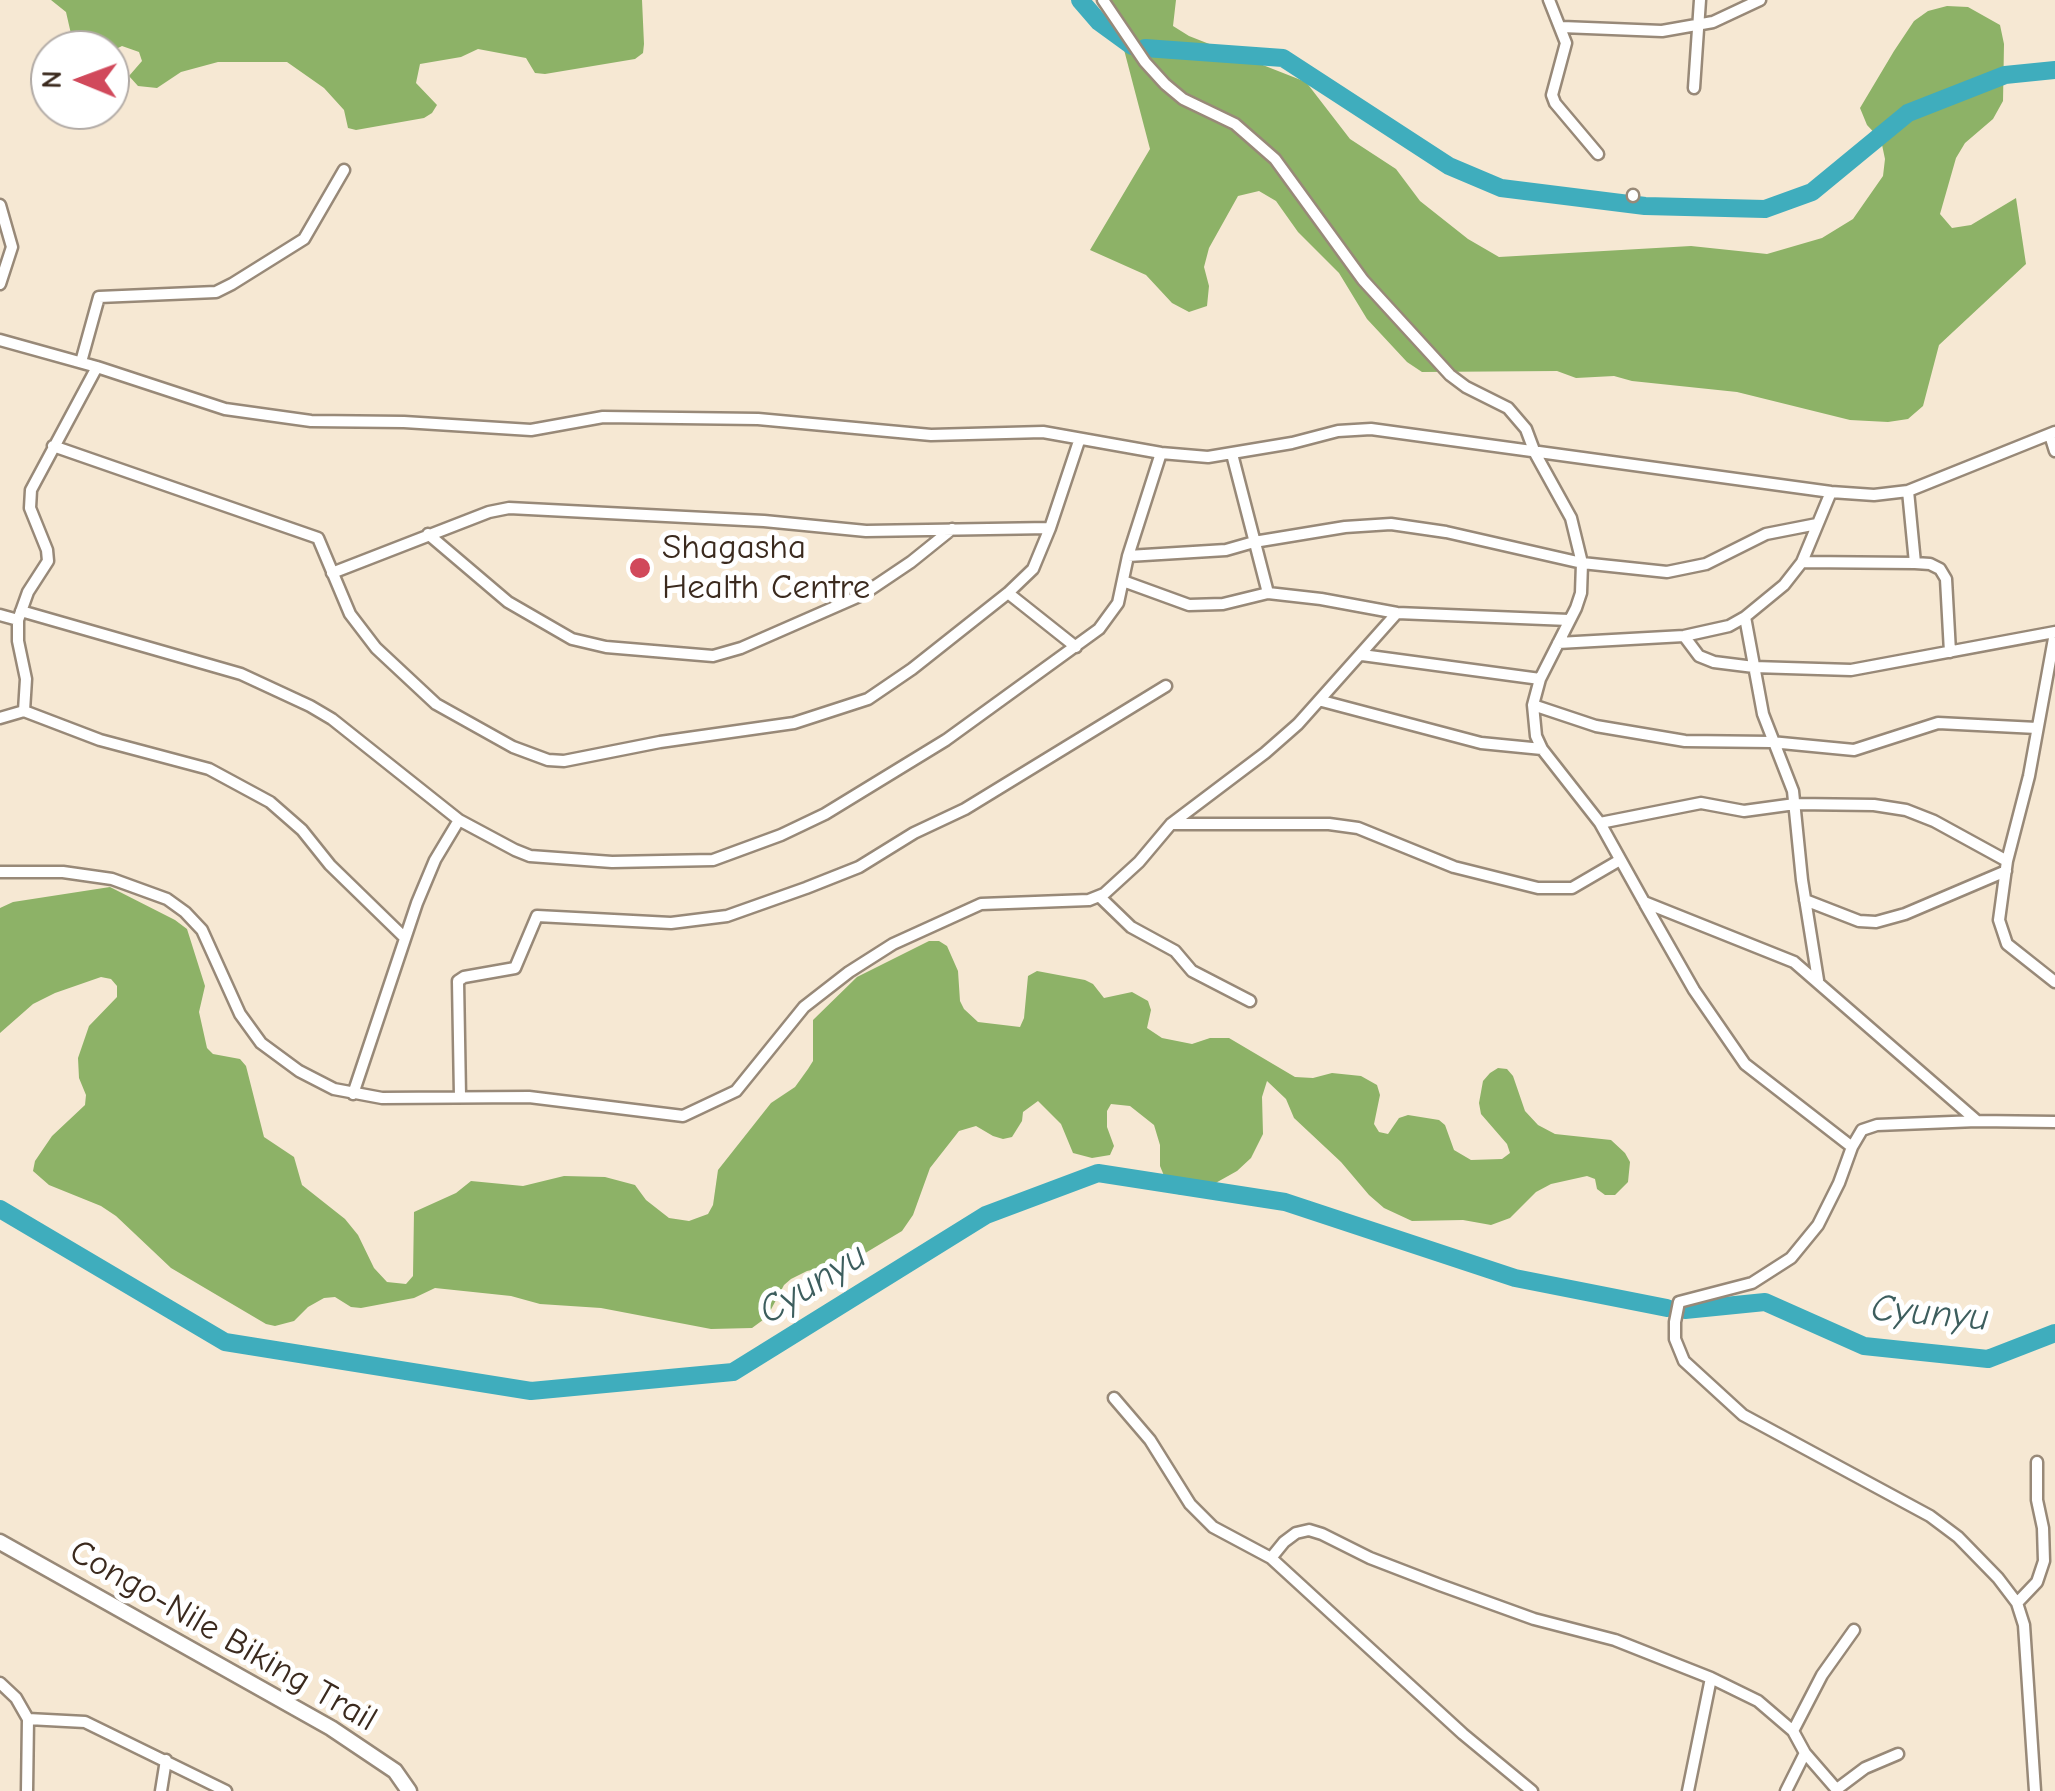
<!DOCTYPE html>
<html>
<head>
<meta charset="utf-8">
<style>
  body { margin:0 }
  #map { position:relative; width:2055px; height:1791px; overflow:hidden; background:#f6e8d3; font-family:"Comic Neue",sans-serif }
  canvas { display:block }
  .north { position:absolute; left:30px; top:30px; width:100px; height:100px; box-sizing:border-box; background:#fff; border:2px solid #b1aaa5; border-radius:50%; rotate:271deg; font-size:28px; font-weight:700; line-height:40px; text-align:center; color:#3b2a1e }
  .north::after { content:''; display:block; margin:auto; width:35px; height:45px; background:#d1495b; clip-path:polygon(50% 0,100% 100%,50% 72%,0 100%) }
</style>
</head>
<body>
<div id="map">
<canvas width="2055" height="1791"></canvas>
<div class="north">N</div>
</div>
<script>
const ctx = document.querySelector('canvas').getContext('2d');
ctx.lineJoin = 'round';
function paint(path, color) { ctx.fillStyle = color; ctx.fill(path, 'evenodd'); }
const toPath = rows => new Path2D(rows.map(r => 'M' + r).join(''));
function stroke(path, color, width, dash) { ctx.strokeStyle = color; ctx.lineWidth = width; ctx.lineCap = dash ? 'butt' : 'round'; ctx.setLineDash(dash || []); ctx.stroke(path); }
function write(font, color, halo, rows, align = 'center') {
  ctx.font = font + ' "Comic Neue",sans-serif'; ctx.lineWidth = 10; ctx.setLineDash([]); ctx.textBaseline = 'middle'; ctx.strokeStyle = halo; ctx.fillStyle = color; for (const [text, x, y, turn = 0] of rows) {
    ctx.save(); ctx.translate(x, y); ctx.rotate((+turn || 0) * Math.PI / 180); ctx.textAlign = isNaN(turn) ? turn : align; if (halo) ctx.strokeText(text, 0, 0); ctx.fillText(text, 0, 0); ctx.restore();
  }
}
paint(toPath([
  [51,0,642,0,644,44,643,53,635,59,545,74,535,73,526,58,478,49,461,57,420,64,416,83,437,105,432,113,424,118,356,130,348,128,344,110,324,88,287,62,218,62,181,72,157,88,138,86,129,76,142,61,139,52,122,46,110,52,74,47,66,12],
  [1111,0,1176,0,1173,26,1189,36,1306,82,1350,139,1396,169,1420,201,1468,239,1499,257,1691,246,1767,254,1822,238,1853,219,1883,176,1885,159,1881,140,1867,125,1860,108,1894,51,1914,21,1928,11,1947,6,1968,7,2000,25,2004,44,2003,101,1993,119,1965,143,1956,158,1940,214,1952,228,1971,225,2016,198,2026,264,1939,345,1923,406,1908,419,1888,422,1850,420,1737,392,1632,381,1614,376,1576,378,1557,371,1422,372,1407,362,1367,319,1339,273,1298,232,1276,201,1259,191,1238,196,1209,248,1204,267,1209,286,1207,306,1189,312,1172,303,1146,275,1090,250,1150,149],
  [110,887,175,920,187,929,205,986,199,1012,207,1048,213,1054,240,1059,246,1066,264,1137,294,1157,302,1185,345,1219,358,1235,374,1268,387,1282,406,1284,413,1276,414,1212,456,1193,471,1181,523,1186,564,1176,605,1177,635,1185,646,1200,669,1218,689,1221,708,1214,713,1205,718,1170,771,1103,795,1087,808,1069,813,1061,813,1020,857,977,929,941,939,941,947,946,958,971,960,1001,964,1009,978,1022,1020,1027,1024,1018,1028,976,1037,971,1085,980,1093,984,1104,998,1132,992,1148,1001,1151,1010,1147,1028,1162,1038,1192,1044,1210,1038,1229,1038,1295,1077,1313,1078,1332,1073,1361,1076,1377,1085,1380,1095,1374,1124,1379,1132,1388,1134,1399,1118,1408,1115,1439,1120,1445,1125,1454,1150,1471,1160,1502,1159,1510,1153,1507,1144,1481,1114,1479,1103,1483,1081,1490,1073,1498,1068,1507,1069,1513,1076,1525,1111,1538,1125,1555,1134,1611,1140,1625,1153,1630,1162,1628,1182,1615,1195,1605,1195,1597,1189,1595,1179,1587,1176,1551,1184,1536,1192,1510,1218,1491,1225,1463,1220,1412,1221,1384,1208,1369,1195,1341,1162,1294,1118,1286,1099,1267,1081,1262,1097,1263,1134,1251,1158,1237,1171,1212,1185,1182,1195,1173,1193,1167,1183,1160,1166,1160,1145,1154,1125,1130,1106,1111,1104,1107,1111,1107,1127,1114,1146,1110,1155,1092,1158,1073,1153,1061,1124,1038,1101,1023,1112,1022,1121,1012,1137,1003,1139,993,1136,976,1126,959,1131,930,1168,913,1215,902,1231,852,1261,807,1271,791,1279,784,1285,767,1317,752,1328,711,1329,601,1308,540,1304,511,1296,435,1288,414,1298,361,1308,351,1307,335,1297,324,1298,308,1307,294,1321,275,1326,266,1324,171,1268,116,1216,101,1206,49,1185,33,1171,35,1161,52,1136,85,1105,86,1095,79,1078,78,1058,89,1026,117,997,117,986,111,979,101,977,55,993,33,1004,0,1033,0,908,13,902]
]), '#8db267');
stroke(toPath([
  [1080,0,1099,22,1132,46],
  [1145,48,1283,58,1449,166,1501,188,1645,206,1765,209,1812,192,1908,113,2005,75,2055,70],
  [0,1209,225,1342,531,1391,733,1372,986,1215,1098,1173,1285,1202,1515,1278,1667,1308],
  [1685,1310,1765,1302,1864,1346,1988,1359,2055,1333]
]), '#3fadbd', 18);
const street = toPath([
  [1103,0,1145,62,1165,84,1183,99,1235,124,1275,159,1363,280,1450,375,1466,387,1508,408,1526,429,1535,453,1571,518,1582,563,1581,593,1576,608,1540,679,1533,705,1536,736,1542,749,1600,823,1644,902,1794,962,1977,1121],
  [1549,0,1566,43,1552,95,1555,103,1598,154],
  [1562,27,1662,31,1713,22,1760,0],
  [1694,88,1700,0],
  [1633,196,1633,195],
  [0,205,12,247,0,284],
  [0,340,97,367,225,409,311,421,404,422,531,430,603,417,758,419,931,435,1043,432,1161,453,1208,457,1292,443,1338,431,1371,429,1831,492,1874,495,1908,491,2055,432],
  [81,362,99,297,216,292,232,284,304,239,344,170],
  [2050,435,2055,451],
  [53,446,318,538,350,614,376,648,436,704,513,747,548,760,564,761,660,742,794,723,868,699,912,669,1008,593,1033,569,1050,528,1079,441],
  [1232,454,1268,593],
  [1908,491,1915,563],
  [428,534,508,602,572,639,606,647,713,656,741,648,862,595,911,562,952,529],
  [1128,556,1226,550,1254,542,1345,527,1391,524,1446,532,1582,563,1667,572,1706,564,1766,534,1817,524],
  [1802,562,1915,563,1930,564,1940,569,1946,579,1950,652],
  [332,573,489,512,509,508,764,521,866,531,1050,528],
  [1123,581,1189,605,1223,604,1268,593,1321,599,1397,613,1569,620],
  [1008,593,1076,647],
  [21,611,241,674,310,706,332,719,459,820,515,850,530,856,612,862,713,860,781,835,825,814,946,740,1099,629,1118,603,1128,556,1161,453],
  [0,615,18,620],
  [1745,617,1763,714,1793,791,1802,880,1818,980],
  [2055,633,2029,776,2007,861,1999,920,2007,944,2055,982],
  [1684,636,1699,656,1714,662,1754,667,1851,670,2055,632],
  [1558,643,1684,636,1729,626,1745,617,1784,585,1802,562,1831,492],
  [1362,655,1540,679],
  [1322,701,1481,743,1542,749],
  [1533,705,1596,726,1685,741,1771,742,1854,750,1938,723,2037,728],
  [24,711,100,740,209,769,270,802,302,830,330,865,405,938],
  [0,718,24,711,26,679,18,641,18,620,28,592,48,561,47,550,30,508,31,490,97,367],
  [1600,823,1701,803,1744,811,1795,804,1874,805,1906,810,1934,821,2007,861],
  [1171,824,1329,824,1358,828,1454,867,1538,888,1572,888,1620,860],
  [0,872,63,872,112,879,167,899,185,912,202,930,240,1014,261,1043,299,1071,334,1089,382,1098,529,1097,683,1116,736,1091,804,1007,849,972,893,944,981,904,1089,900,1104,894,1139,862,1171,824,1265,753,1298,724,1397,613],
  [1100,897,1131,927,1175,951,1192,971,1250,1001],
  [1805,900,1859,921,1876,922,1905,914,2006,871],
  [1645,904,1694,990,1745,1064,1852,1147],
  [353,1094,417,903,435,860,459,820],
  [460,1096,458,981,464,977,515,968,537,916,671,923,727,916,806,888,859,867,914,833,965,809,1166,686],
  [1114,1398,1150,1440,1190,1504,1213,1527,1271,1558],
  [2017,1603,2037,1582,2044,1561,2043,1528,2037,1500,2037,1462],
  [0,1683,16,1698,28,1719,27,1791],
  [28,1719,85,1722,226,1791],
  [1793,1731,1822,1675,1854,1630],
  [1837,1789,1865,1768,1898,1754],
  [161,1791,166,1760],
  [1532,1791,1463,1734,1271,1558,1284,1542,1296,1533,1309,1530,1322,1534,1370,1558,1440,1585,1534,1619,1615,1640,1711,1678,1758,1701,1793,1731,1805,1753,1838,1791],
  [1688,1791,1711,1678],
  [1786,1791,1805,1753],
  [2035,1791,2024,1625,2017,1603,1998,1578,1958,1537,1930,1516,1743,1415,1684,1361,1675,1339,1675,1322,1679,1302,1752,1283,1791,1258,1818,1225,1839,1183,1852,1147,1862,1130,1877,1125,1977,1121,2055,1122]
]);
const secondary = toPath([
  [0,1542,331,1728,395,1771,409,1791]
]);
stroke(street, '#988978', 15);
stroke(secondary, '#988978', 19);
stroke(street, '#fff', 10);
stroke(secondary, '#fff', 14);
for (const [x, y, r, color] of [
  [640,568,12,"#d1495b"]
]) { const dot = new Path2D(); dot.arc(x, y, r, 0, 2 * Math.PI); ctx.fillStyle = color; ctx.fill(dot); stroke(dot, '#fff', 4); }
write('35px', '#3b2a1e', '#fff', [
  ["Shagasha",662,548],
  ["Health Centre",662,588]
], 'left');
write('35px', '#3b2a1e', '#fff', [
  ["Congo-Nile Biking Trail",223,1636,30]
]);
write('italic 38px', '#3d5e5e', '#fff', [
  ["Cyunyu",813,1284,-32],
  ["Cyunyu",1930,1314,5]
]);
</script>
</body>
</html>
